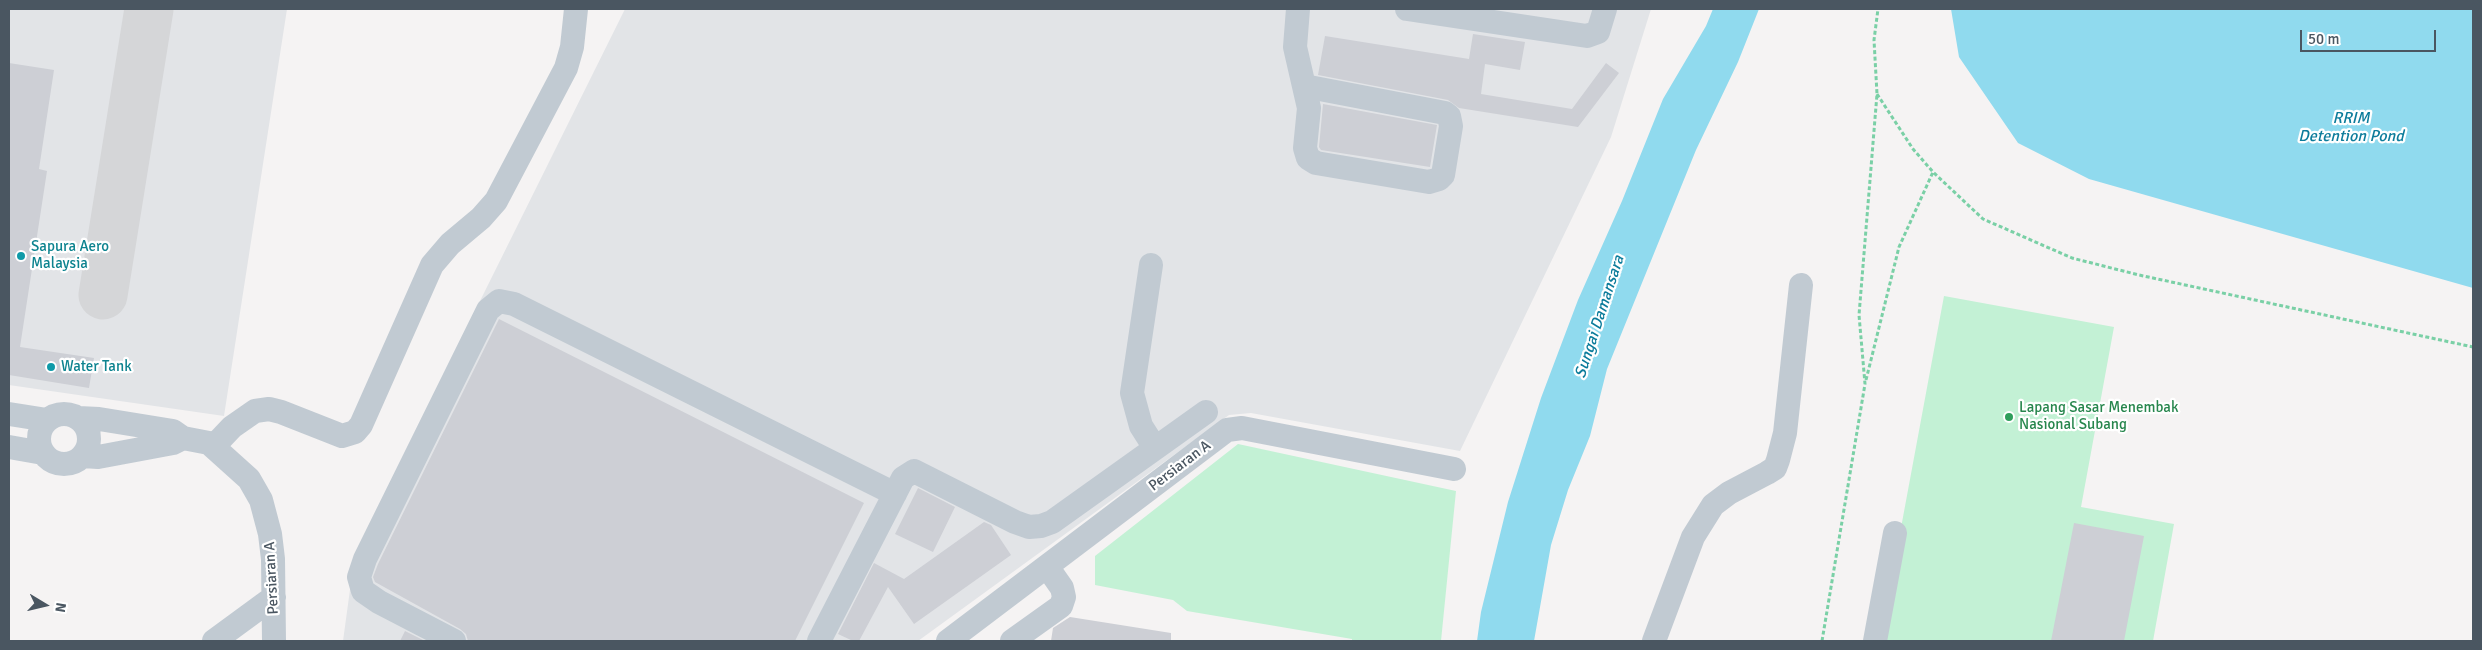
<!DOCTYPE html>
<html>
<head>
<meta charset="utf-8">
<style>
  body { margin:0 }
  #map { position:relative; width:2482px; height:650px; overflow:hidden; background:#f5f3f3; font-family:Signika,sans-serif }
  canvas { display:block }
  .frame { position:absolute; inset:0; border:10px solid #4a5661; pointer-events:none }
  .north { position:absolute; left:20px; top:580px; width:50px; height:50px; -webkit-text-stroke:4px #fff; paint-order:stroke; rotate:99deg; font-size:14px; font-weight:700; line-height:20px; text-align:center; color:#4a5661 }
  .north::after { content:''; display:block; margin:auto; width:18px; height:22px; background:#4a5661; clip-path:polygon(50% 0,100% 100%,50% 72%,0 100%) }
  .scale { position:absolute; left:2300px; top:30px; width:136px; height:22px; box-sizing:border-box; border:2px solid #4a5661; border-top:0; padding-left:6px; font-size:15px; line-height:18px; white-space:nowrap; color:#4a5661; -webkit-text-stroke:4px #fff; paint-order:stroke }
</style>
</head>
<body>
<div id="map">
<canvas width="2482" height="650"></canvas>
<div class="frame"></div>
<div class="north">N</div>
<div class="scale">50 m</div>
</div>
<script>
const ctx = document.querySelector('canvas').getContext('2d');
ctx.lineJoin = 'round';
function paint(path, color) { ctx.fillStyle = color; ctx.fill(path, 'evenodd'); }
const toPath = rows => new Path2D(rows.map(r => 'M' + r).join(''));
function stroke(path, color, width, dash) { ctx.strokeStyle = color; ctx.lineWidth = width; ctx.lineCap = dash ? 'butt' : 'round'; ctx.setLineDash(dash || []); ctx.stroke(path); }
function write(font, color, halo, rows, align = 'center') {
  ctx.font = font + ' Signika,sans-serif'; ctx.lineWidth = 4.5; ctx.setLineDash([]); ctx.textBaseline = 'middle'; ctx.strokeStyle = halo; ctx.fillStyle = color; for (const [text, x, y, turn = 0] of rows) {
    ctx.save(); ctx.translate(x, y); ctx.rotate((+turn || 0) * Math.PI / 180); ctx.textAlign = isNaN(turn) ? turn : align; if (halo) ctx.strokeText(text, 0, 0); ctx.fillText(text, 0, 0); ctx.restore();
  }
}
paint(toPath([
  [9,9,287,9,224,416,9,385],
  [625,9,1651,9,1611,137,1460,451,1251,413,1229,415,918,641,343,641,352,575,480,301]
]), '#e2e4e7');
paint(toPath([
  [1944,296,2114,327,2081,507,2174,524,2153,641,1880,641],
  [1238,444,1456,491,1441,641,1352,641,1352,639,1187,611,1173,600,1095,585,1095,556]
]), '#c3f1d5');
paint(toPath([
  [1713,9,1759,9,1738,62,1696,150,1607,369,1590,436,1568,490,1551,545,1534,641,1477,641,1481,612,1508,502,1541,398,1578,300,1622,201,1663,99,1706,26],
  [1951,9,2473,9,2473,288,2089,179,2018,143,1959,57]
]), '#90daee');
stroke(toPath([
  [103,295,149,9]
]), '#d5d6d8', 49);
paint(toPath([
  [1473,34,1525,42,1520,70,1485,64,1481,94,1572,109,1606,63,1619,73,1578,127,1459,108,1448,100,1318,75,1325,36,1469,59],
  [9,63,54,70,39,169,47,171,20,347,94,358,89,388,9,375],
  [1323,104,1437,125,1430,167,1321,150,1319,147],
  [499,319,864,503,795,641,468,641,466,634,460,629,375,582,373,577,378,564],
  [918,488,955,507,933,552,895,534],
  [984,522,991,525,1011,555,914,624,888,587,859,641,853,641,838,634,874,563,904,579],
  [2074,523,2144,536,2124,641,2051,641],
  [1070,617,1171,633,1171,641,1051,641,1053,628],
  [405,631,425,641,400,641]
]), '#cdcfd5');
stroke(toPath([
  [1877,94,1913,149,1933,172,1983,219,2072,258,2139,275,2473,347],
  [1866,380,1899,247,1933,172],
  [1822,641,1865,384,1859,315,1877,94,1874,40,1878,9]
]), '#7ad0a6', 3, [4, 2.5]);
stroke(toPath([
  [1298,9,1295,47,1309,108,1305,148,1308,158,1316,163,1429,182,1439,179,1443,175,1451,126,1449,116,1445,113,1304,86],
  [1407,9,1587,36,1598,32,1605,9],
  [1151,265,1132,393,1141,426,1155,448],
  '39 439a25 25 0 1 1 50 0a25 25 0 1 1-50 0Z',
  [9,414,47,420],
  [78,418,99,419,173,431,183,438,209,443,249,479,261,500,270,534,273,559,274,641],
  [214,446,232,427,255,411,269,409,281,412,342,436,355,432,361,425,432,265,450,244,481,218,496,201,566,68,572,47,576,9],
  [9,447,43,453],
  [83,456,98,457,173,443,183,438],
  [214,641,274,597],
  [454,641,379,602,363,591,359,577,365,559,488,310,499,301,514,304,895,494],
  [819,641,903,478,914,471,1015,522,1029,527,1041,526,1052,522,1206,412],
  [948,641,1227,430,1242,428,1454,469],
  [1012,641,1061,606,1064,597,1062,588,1048,568],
  [1654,641,1693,537,1713,505,1729,493,1767,473,1775,468,1778,460,1785,433,1801,285],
  [1875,641,1895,533]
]), '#c1cad2', 24);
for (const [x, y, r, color] of [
  [21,256,5,"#0f9aa8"],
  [51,367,5,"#0f9aa8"],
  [2009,417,5,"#2e9e5b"]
]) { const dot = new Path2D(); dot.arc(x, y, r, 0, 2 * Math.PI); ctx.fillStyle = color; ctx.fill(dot); stroke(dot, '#fff', 2); }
write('15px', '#0d838f', '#fff', [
  ["Sapura Aero",31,247],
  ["Malaysia",31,264],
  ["Water Tank",61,367]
], 'left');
write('15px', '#27864d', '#fff', [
  ["Lapang Sasar Menembak",2019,408],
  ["Nasional Subang",2019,425]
], 'left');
write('15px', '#4a5661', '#fff', [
  ["Persiaran A",1180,466,-37],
  ["Persiaran A",272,578,-93]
]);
write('italic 16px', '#0c7c9b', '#fff', [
  ["RRIM",2351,119],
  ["Detention Pond",2351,137],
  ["Sungai Damansara",1600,317,-72]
]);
</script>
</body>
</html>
